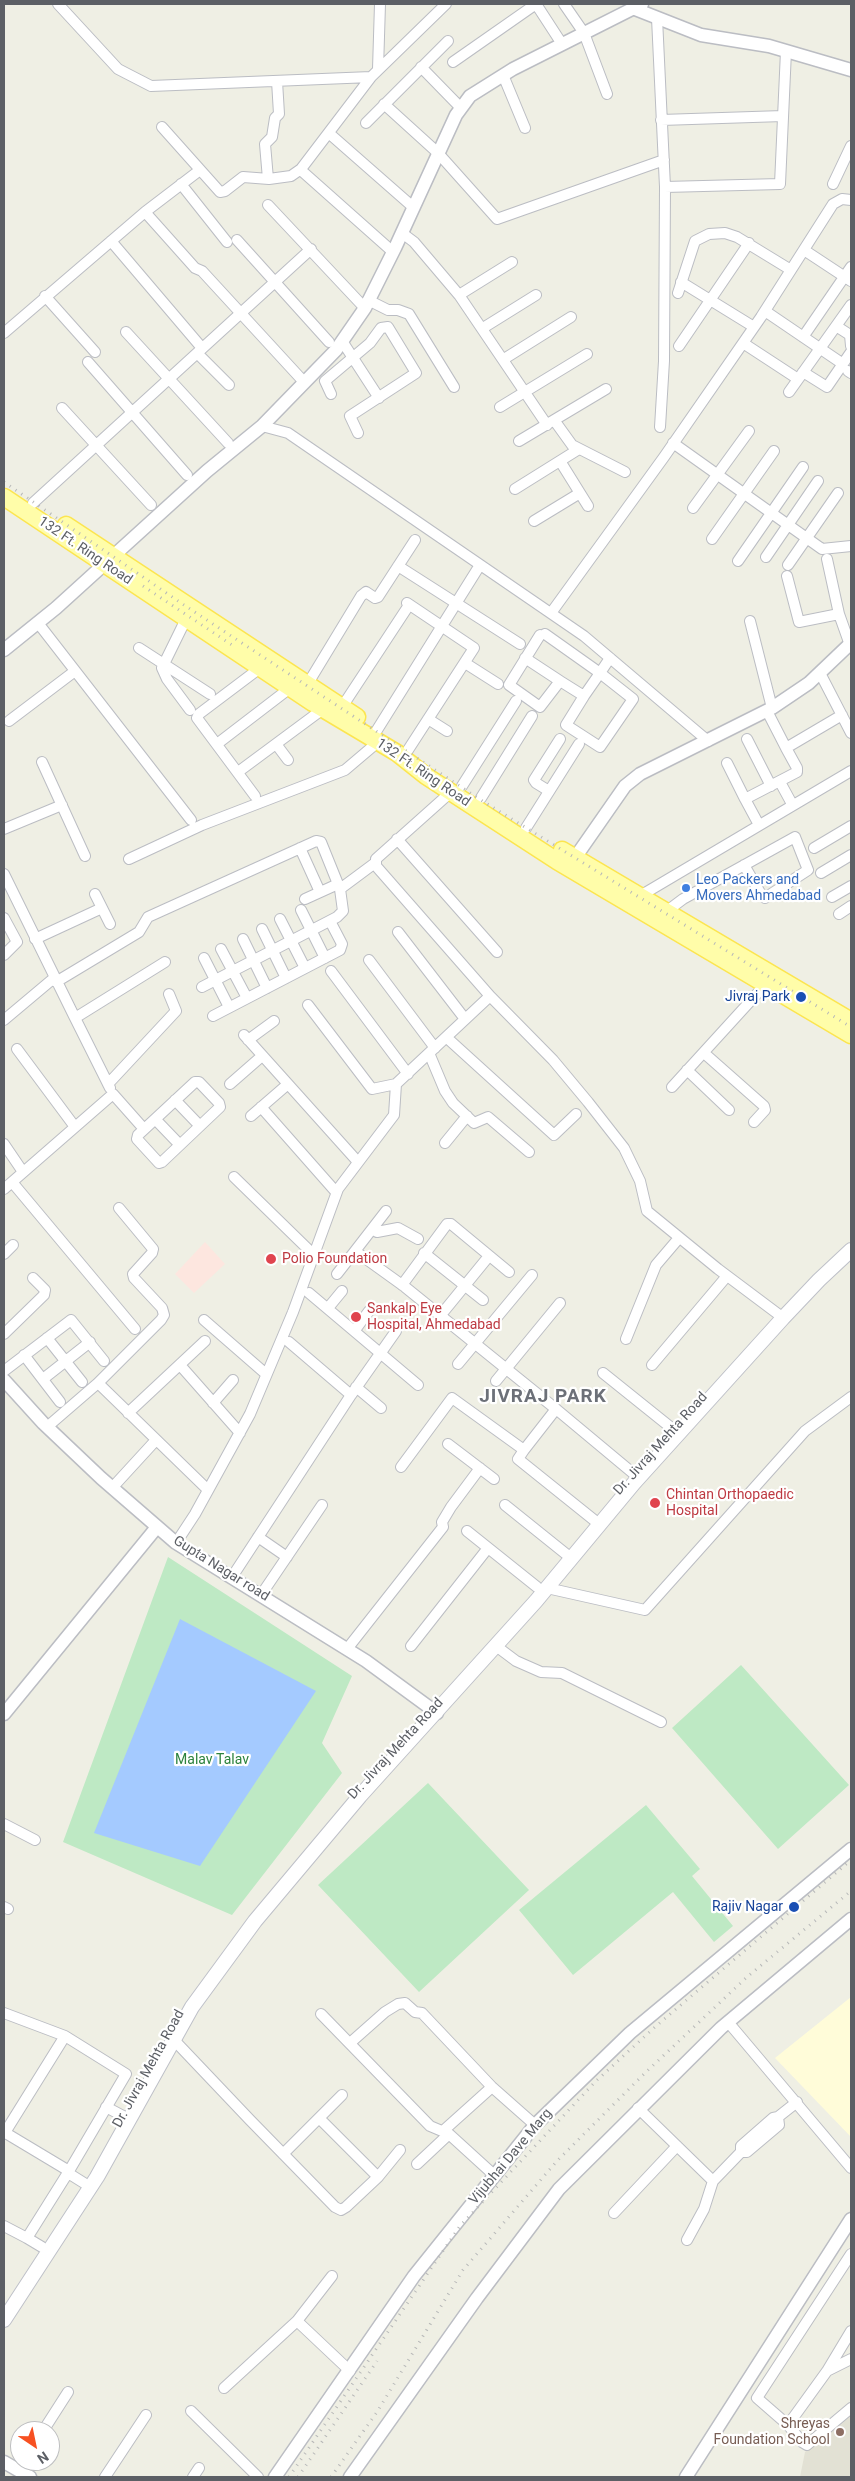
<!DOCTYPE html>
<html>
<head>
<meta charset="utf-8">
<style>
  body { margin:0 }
  #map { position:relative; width:855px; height:2481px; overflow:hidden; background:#efefe4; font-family:Roboto,sans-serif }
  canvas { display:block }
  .frame { position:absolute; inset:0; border:5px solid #5c5f65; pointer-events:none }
  .north { position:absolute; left:10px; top:2421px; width:50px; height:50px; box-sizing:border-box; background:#fff; border:1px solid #bebfc1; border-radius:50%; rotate:146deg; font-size:14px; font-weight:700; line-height:20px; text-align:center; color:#5c5f65 }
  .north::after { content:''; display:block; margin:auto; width:18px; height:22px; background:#f75122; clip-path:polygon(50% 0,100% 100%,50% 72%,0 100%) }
</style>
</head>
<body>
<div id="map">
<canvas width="855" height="2481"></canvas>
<div class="frame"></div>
<div class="north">N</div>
</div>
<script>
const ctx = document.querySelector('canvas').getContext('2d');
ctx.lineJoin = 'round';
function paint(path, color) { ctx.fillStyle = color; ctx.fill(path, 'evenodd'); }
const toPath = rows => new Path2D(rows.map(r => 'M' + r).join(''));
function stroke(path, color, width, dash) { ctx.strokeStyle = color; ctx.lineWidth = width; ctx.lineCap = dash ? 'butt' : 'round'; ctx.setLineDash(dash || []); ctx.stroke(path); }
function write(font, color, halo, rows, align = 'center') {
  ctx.font = font + ' Roboto,sans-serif'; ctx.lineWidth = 4.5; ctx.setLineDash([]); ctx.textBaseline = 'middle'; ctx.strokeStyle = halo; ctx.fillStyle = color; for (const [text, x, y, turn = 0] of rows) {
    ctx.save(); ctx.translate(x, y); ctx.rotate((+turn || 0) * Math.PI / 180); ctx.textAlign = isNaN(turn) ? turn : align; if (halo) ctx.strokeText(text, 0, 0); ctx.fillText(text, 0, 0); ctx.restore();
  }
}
paint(toPath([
  [851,1997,851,2137,775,2058]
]), '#fffcd9');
paint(toPath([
  [851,2412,851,2477,800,2477,805,2452]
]), '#e2e1d4');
paint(toPath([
  [205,1242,225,1264,194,1293,175,1274]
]), '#fde6df');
paint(toPath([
  [168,1557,352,1676,322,1743,342,1773,232,1915,63,1842],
  [741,1665,849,1785,778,1849,672,1728],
  [428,1783,529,1890,419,1992,318,1885],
  [646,1805,700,1869,692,1876,733,1926,714,1942,673,1892,573,1975,519,1910]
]), '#bee9c4');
paint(toPath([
  [180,1619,316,1691,200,1866,94,1833]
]), '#a4caff');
const minor = toPath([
  [58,4,118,69,151,86,371,77],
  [536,4,562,44],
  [564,4,584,33,607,94],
  [657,18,665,187,664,361,660,427],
  [453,62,536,4],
  [421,67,461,108],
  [378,69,380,4],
  [503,75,525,128],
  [384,104,438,153,497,219,664,160],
  [661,120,783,116],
  [366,123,448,41],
  [162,127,220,192,225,191,243,177,269,179,291,176,301,169,371,77,446,4],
  [331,135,413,207],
  [303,172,393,252],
  [268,179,265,144,272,137,275,118,279,114,277,81],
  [181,184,227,242],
  [833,184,851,146],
  [665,187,780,184,786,51],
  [268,205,361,304],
  [145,212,195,268,202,271,304,382],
  [402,233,414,242,459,295,547,425],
  [237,240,329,342],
  [111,241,202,348],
  [804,250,851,281],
  [681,282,754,327],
  [678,293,695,241,709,234,725,233,737,237,791,270],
  [459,295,512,262],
  [45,296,95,352],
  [368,300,388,310,398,310,409,314,454,387],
  [765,311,843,364],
  [836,326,850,335,851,346],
  [483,328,536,295],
  [126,332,228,443],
  [4,333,145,212,200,170],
  [803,337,851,267],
  [342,341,379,398],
  [743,343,798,379],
  [679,346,749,243],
  [197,353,229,385],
  [504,359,571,317],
  [88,362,187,475],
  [848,371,851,373],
  [803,372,827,387,851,352],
  [789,392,851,305],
  [331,394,325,381,370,343,381,328,388,327,416,373,350,416,358,433],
  [500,407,587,354],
  [62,408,151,505],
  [554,420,572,445,625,472],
  [262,426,288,433,584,636,708,741],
  [519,441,606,389],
  [673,443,822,549,851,546],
  [560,461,588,506],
  [515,489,579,449],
  [33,503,311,249],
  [693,508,749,431],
  [534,521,580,493],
  [712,539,774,451],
  [766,557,818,481],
  [827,559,839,614,850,645],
  [738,561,803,467],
  [788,565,838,493],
  [398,566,520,644],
  [787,576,799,622,839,614],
  [407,603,474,648,408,750],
  [551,613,664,457,761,317,833,204,842,199,851,200],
  [186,619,162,668,167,679,190,710],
  [750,621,772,708],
  [38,623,191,820],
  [545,634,600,673,633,699,600,747,566,725,584,696,600,673,610,658],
  [540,635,509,685,540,707,560,681,584,696],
  [139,648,210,694],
  [525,658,560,681],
  [465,663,498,684],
  [820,673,851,733],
  [307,685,361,596,366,592,375,598,378,597,415,540],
  [342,707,409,605],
  [767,711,786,748,842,715],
  [428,719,447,731],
  [9,721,75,671],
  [377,730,480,565],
  [747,739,771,786],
  [217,744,290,688],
  [276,744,288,760],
  [42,762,85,856],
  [727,763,745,799,797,772,797,768,786,748],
  [238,772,323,709],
  [780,782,792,804],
  [462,786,516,701],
  [549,791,536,783,534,780,560,739],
  [451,792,376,859,376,866,490,996,553,1060,588,1102,624,1148,640,1181,647,1211,718,1269,778,1314],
  [255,796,197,718,199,714,260,668],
  [481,798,532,716],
  [745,799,759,825],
  [526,828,579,744],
  [4,829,62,805],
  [397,839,497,952],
  [300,848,320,892],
  [814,848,851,826],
  [129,859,202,825,345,770,378,742],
  [821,873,851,855],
  [4,874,75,1018,165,962],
  [95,894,110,924],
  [640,896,851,771],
  [832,897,851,886],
  [305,899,338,884],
  [301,910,325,958],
  [667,911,683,899,795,837,808,870,765,898,762,896,744,865],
  [839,914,851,906],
  [4,918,17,942,4,955],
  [280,919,305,968],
  [262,929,286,978],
  [398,932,465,1019],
  [35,939,102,908],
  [243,939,267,988],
  [221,949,247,998],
  [204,958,229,1007],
  [369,960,435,1048],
  [331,971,408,1074],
  [56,982,139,932,148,917,316,841,321,842,340,889],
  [202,987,337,917,343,911,340,889,375,863],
  [308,1005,372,1089,396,1084],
  [213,1016,340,950,342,944,330,921],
  [75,1018,110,1088],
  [4,1020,54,978],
  [244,1035,358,1162],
  [446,1037,554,1135,576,1114],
  [248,1040,274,1021],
  [17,1049,75,1127],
  [429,1053,445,1091,453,1103,474,1123,488,1117,529,1152],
  [704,1053,764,1106,765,1110,754,1122],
  [687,1070,729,1110],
  [195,1082,199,1082,219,1103,220,1107,162,1162,159,1163,137,1139,138,1135,195,1082],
  [108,1084,176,1011,169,994],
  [230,1084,262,1056],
  [672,1087,765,985],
  [175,1100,200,1126],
  [261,1107,336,1192],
  [251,1116,288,1084],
  [155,1119,180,1145],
  [445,1143,467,1116],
  [4,1144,23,1172],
  [234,1177,314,1255],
  [12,1182,135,1329],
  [4,1189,113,1094,144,1129],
  [386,1211,355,1251,405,1287,556,1409],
  [372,1229,377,1232,398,1228,418,1239],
  [424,1253,483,1300],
  [4,1254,13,1245],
  [337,1274,355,1251],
  [402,1285,447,1224,451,1224,509,1272],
  [309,1293,418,1385],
  [328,1308,342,1291],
  [440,1316,489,1256],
  [204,1320,266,1374],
  [355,1330,369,1311],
  [4,1334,44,1295,45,1290,33,1278],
  [47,1338,82,1382],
  [626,1339,656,1265,679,1238],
  [24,1355,60,1402],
  [458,1364,532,1275],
  [180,1365,240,1433],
  [652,1365,727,1276],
  [4,1371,71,1320,104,1361],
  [603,1373,674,1430],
  [43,1379,90,1342],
  [496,1381,560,1303],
  [98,1383,208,1490],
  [356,1387,381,1408],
  [351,1395,396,1331],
  [213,1403,233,1380],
  [128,1413,205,1341],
  [47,1427,98,1383,161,1320,164,1315,162,1308,134,1278,133,1274,152,1253,153,1249,119,1208],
  [448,1444,494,1479],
  [524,1450,518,1459,594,1520],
  [401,1467,452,1398,524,1450,556,1409,634,1474],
  [112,1488,156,1440],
  [505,1505,566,1554],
  [467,1531,537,1587],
  [258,1537,287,1557],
  [176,1543,195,1514,250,1414,293,1312,338,1189,394,1115,396,1084,490,996],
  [232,1577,351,1395,289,1342],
  [547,1588,645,1610,805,1431,851,1397],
  [261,1595,322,1505],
  [411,1646,488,1548],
  [496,1646,516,1661,541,1672,562,1673,661,1722],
  [347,1649,443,1527,442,1522,451,1507,480,1468],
  [4,1824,35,1840],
  [4,1907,8,1909],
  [4,2013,65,2036,126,2074,69,2171,4,2132],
  [321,2014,430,2126,449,2134,494,2175],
  [728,2022,851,2168],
  [174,2040,250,2120,335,2207,341,2210,346,2207,378,2177,319,2118,283,2154],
  [350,2043,385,2012,398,2004,405,2003,415,2012,422,2013,492,2087,535,2125],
  [106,2107,123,2116],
  [638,2108,713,2181],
  [319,2118,342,2095],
  [443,2131,492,2087],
  [4,2134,65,2036],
  [741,2152,741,2146,773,2118,778,2117,797,2102],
  [417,2164,449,2134],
  [68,2173,84,2183],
  [378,2177,400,2150],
  [614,2213,677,2146],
  [4,2226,27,2238,69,2171],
  [27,2238,42,2247],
  [687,2240,704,2209,713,2181,741,2152,747,2152,779,2125,778,2117],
  [297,2321,350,2371],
  [851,2331,827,2371,851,2359],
  [827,2371,788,2425,757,2398,851,2254],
  [224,2388,297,2321,332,2276],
  [191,2411,258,2477],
  [788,2425,802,2442,807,2445,851,2408],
  [43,2431,68,2392],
  [105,2477,146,2415],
  [193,2477,199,2468]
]);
const tertiary = toPath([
  [635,9,701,35,769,46,851,70],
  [4,650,56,608,207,471,262,426,336,350,365,308,395,248,456,115,470,96,513,69,642,4],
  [570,865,625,786,640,774,772,708,809,683,851,643],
  [4,1380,43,1423,101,1478,176,1543,366,1661,437,1713],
  [4,1714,157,1527],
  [4,2462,30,2477],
  [275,2477,414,2276,535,2125,630,2033,851,1849],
  [350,2477,477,2298,559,2189,721,2028,851,1919],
  [686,2477,851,2219]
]);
const secondary = toPath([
  [4,2320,97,2177,192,2007,255,1921,360,1796,536,1601,634,1483,783,1318,819,1280,851,1250]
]);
const primary = toPath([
  [4,497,313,703,397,753,426,776,557,861,851,1035],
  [66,525,357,717],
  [562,850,851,1021]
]);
stroke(minor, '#bbbdc3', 12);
stroke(tertiary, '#bbbdc3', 15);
stroke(secondary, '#bec0c8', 16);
stroke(primary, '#fce550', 19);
stroke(minor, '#fff', 10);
stroke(tertiary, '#fff', 12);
stroke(secondary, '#fff', 14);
stroke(primary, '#fffda9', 16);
stroke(toPath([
  [4,482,181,603,484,802,851,1027],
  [143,586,235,647],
  [289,2477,460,2226,596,2081,655,2027,851,1860],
  [298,2477,377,2361],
  [331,2477,377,2412,463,2270,557,2161,645,2073,747,1977,851,1891]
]), '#b7b8b8', 3, [1, 6]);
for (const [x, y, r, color] of [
  [686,888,5,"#3f7fe0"],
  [801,997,6,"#1a4fb4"],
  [271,1259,6,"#e0444e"],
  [356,1317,6,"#e0444e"],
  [655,1503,6,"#e0444e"],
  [794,1907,6,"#1a4fb4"],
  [840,2432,5,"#8d6e63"]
]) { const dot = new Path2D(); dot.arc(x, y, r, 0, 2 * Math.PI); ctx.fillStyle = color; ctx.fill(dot); stroke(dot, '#fff', 2); }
write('14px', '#5c5f65', '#fff', [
  ["132 Ft. Ring Road",85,551,34],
  ["132 Ft. Ring Road",423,773,34],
  ["Dr. Jivraj Mehta Road",661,1444,-48],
  ["Gupta Nagar road",221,1569,32],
  ["Dr. Jivraj Mehta Road",396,1749,-47],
  ["Dr. Jivraj Mehta Road",149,2069,-61],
  ["Vijubhai Dave Marg",511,2157,-50]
]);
write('14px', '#366cbe', '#fff', [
  ["Leo Packers and",696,880],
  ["Movers Ahmedabad",696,896]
], 'left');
write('14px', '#164399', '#fff', [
  ["Jivraj Park",790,997],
  ["Rajiv Nagar",783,1907]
], 'right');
write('14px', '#be3a42', '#fff', [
  ["Polio Foundation",282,1259],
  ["Sankalp Eye",367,1309],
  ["Hospital, Ahmedabad",367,1325],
  ["Chintan Orthopaedic",666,1495],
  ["Hospital",666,1511]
], 'left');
write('14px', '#2d833e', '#fff', [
  ["Malav Talav",212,1760]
]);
write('14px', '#785e54', '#fff', [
  ["Shreyas",830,2424],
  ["Foundation School",830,2440]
], 'right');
ctx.letterSpacing = '1px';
write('bold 19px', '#6c7078', '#fff', [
  ["JIVRAJ PARK",543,1397]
]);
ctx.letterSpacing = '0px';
</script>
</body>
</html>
